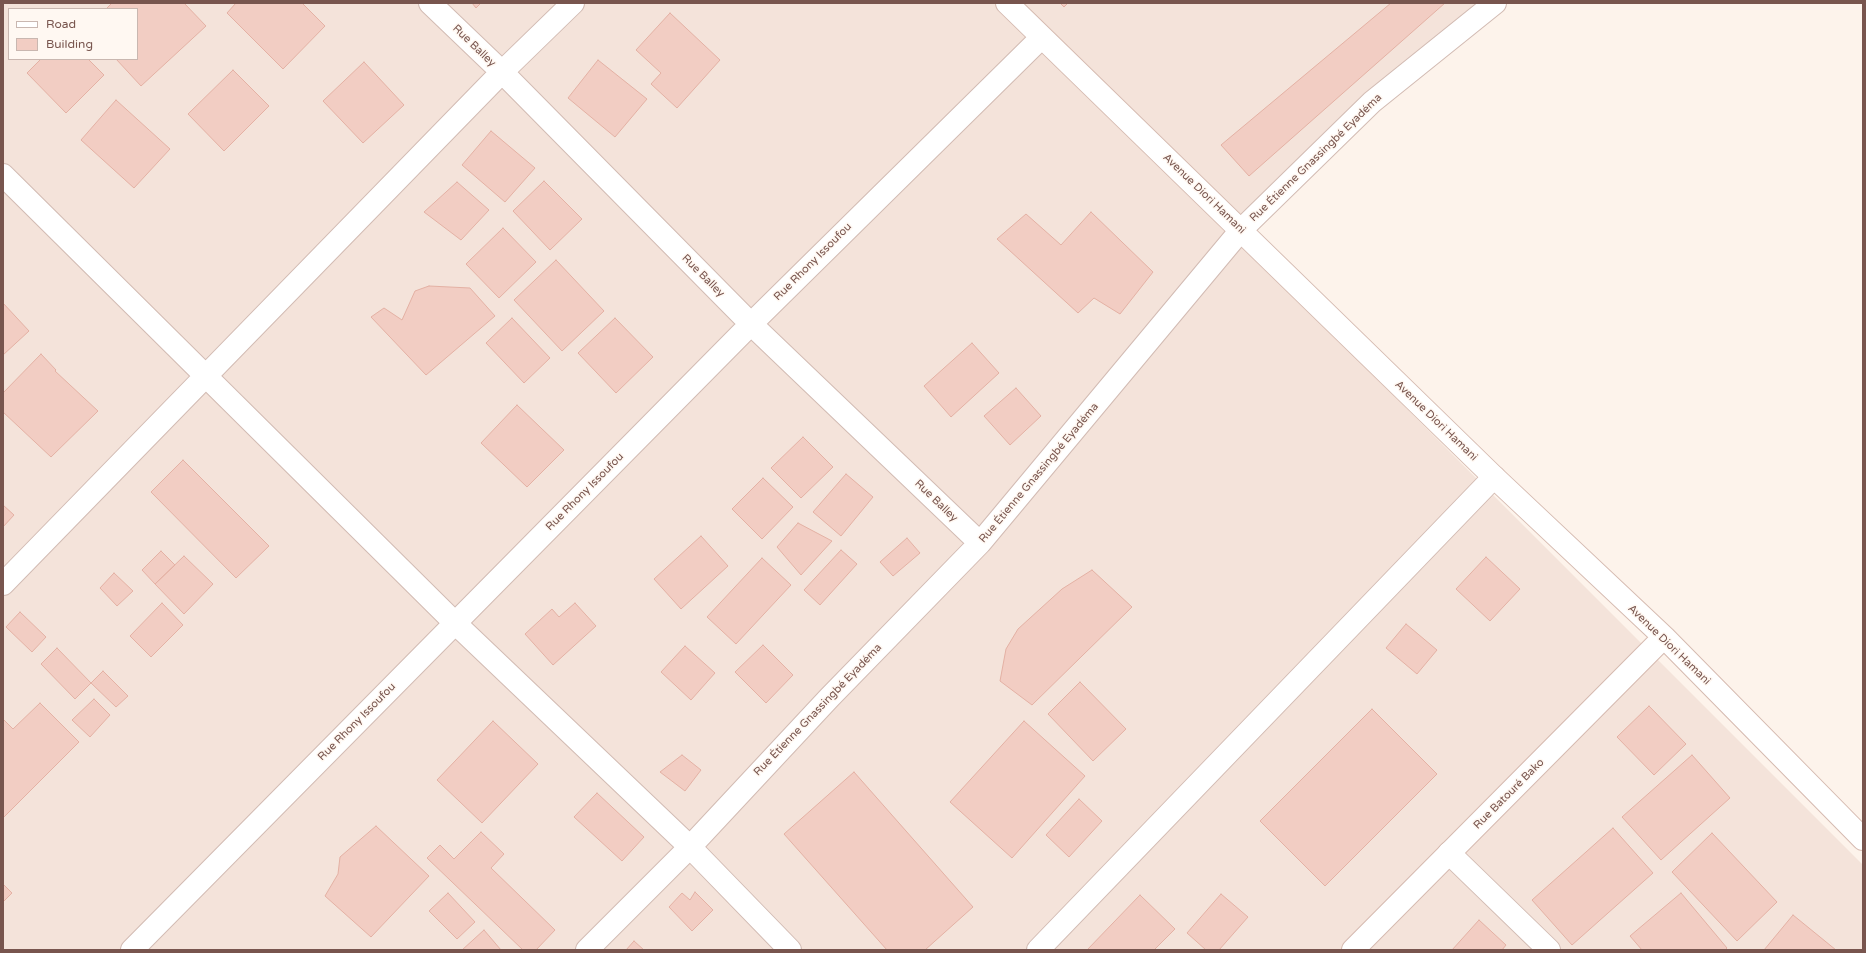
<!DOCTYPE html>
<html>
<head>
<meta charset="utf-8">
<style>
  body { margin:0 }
  #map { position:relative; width:1866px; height:953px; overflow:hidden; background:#fdf3eb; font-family:"Varela Round",sans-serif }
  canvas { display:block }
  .frame { position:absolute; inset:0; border:4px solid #78554e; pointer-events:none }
  .legend { position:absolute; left:8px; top:8px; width:130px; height:52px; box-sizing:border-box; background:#fff8f2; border:1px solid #c9b7b0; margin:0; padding:5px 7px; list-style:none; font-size:12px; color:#78554e }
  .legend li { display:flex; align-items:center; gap:8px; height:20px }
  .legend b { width:20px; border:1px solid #c9b7b0 }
</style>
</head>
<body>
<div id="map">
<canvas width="1866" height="953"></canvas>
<div class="frame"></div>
<ul class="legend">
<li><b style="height:5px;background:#fff"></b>Road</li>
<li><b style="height:11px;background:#f2cdc3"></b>Building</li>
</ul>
</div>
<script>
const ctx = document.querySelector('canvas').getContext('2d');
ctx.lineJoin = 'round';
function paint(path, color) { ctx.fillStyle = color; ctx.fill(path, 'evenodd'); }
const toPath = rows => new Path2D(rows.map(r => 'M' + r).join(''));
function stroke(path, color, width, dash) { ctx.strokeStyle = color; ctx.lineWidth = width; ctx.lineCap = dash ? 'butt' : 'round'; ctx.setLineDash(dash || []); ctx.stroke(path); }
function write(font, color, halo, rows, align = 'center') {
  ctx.font = font + ' "Varela Round",sans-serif'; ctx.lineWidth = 3; ctx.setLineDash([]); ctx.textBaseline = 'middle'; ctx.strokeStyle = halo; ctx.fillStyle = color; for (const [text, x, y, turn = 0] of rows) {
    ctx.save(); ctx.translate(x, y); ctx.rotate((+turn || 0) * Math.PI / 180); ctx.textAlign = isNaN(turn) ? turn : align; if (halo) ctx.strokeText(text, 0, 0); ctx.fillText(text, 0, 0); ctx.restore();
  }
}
paint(toPath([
  [3,3,1486,3,1225,227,1863,865,1863,950,3,950],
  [9,9,137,9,137,59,9,59]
]), '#f4e3da');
const building = toPath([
  [112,3,184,3,206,26,141,86,116,59,137,59,137,9,106,9,112,3],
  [236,3,302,3,325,26,283,69,227,13,236,3],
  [472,3,481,3,476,8,472,3],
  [1060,3,1068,3,1064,7,1060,3],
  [1391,3,1445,3,1249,176,1221,145,1391,3],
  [670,13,720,60,677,108,651,84,661,73,636,50,670,13],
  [41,59,88,59,104,75,66,113,27,73,41,59],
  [598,60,647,99,615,137,568,98,598,60],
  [364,62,404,105,363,143,323,101,364,62],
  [233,70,269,106,224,151,188,114,233,70],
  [116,100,170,149,134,188,81,140,116,100],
  [491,131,535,168,505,202,462,165,491,131],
  [544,181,582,219,550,250,513,211,544,181],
  [457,182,489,210,461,240,424,212,457,182],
  [1091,212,1153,272,1120,314,1094,298,1078,313,997,239,1026,214,1061,245,1091,212],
  [503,228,536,262,499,298,466,264,503,228],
  [556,260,604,311,562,351,514,300,556,260],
  [429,286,470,288,495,316,426,375,371,317,384,308,402,320,415,291,429,286],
  [3,303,29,331,3,355,3,303],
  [512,318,550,358,524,383,486,343,512,318],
  [615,318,653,357,616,393,578,353,615,318],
  [972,343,999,373,951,417,924,386,972,343],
  [41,354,56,370,55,371,98,411,51,457,3,412,3,393,41,354],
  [1016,388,1041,416,1010,445,984,416,1016,388],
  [517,405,564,450,527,487,481,443,517,405],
  [803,437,833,467,801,498,771,468,803,437],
  [183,460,269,546,236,578,151,492,183,460],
  [846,474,873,497,841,536,813,512,846,474],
  [763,478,793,507,762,539,732,509,763,478],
  [3,505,14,515,3,527,3,505],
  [798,523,832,541,801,575,777,547,798,523],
  [701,536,728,566,681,609,654,579,701,536],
  [907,538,920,553,893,576,880,562,907,538],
  [841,550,857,564,820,605,804,590,841,550],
  [161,551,175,565,155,584,142,570,161,551],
  [184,556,213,584,184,614,155,584,184,556],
  [1486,557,1520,589,1490,621,1456,589,1486,557],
  [762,558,791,585,736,644,707,617,762,558],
  [1092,570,1132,607,1032,705,1000,681,1006,649,1018,629,1062,589,1092,570],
  [114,573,133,591,117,606,100,588,114,573],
  [162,603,183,625,151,657,130,636,162,603],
  [575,603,596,626,553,665,525,634,552,609,559,617,575,603],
  [20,612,46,637,32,652,6,627,20,612],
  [1406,624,1437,650,1417,674,1386,648,1406,624],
  [763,645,793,675,766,703,735,672,763,645],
  [685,646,715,673,691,700,661,672,685,646],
  [57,648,91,683,75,699,41,664,57,648],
  [103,671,128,696,116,707,91,683,103,671],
  [1080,682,1126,729,1093,761,1048,714,1080,682],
  [94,699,110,715,90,737,72,720,94,699],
  [40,703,79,742,3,818,3,719,13,729,40,703],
  [1649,706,1686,744,1654,775,1617,737,1649,706],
  [1372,709,1437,774,1325,886,1260,821,1372,709],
  [493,721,538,764,482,823,437,780,493,721],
  [1024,721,1085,776,1012,858,950,802,1024,721],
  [682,755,701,770,685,791,660,772,682,755],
  [1692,755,1730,798,1661,860,1622,817,1692,755],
  [854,772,973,907,925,950,887,950,784,834,854,772],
  [597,793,644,837,622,861,574,817,597,793],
  [1079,799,1102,821,1069,857,1046,835,1079,799],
  [376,826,429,876,371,937,325,896,338,874,340,857,376,826],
  [1613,828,1653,873,1572,945,1532,900,1613,828],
  [481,832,504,854,491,868,555,930,536,950,523,950,427,858,440,845,454,859,481,832],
  [1712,833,1777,902,1737,941,1672,872,1712,833],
  [3,884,12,893,3,902,3,884],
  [695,892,713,910,692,931,669,907,682,893,690,900,695,892],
  [448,893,475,922,457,939,429,911,448,893],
  [1681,893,1727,948,1725,950,1642,950,1630,936,1681,893],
  [1221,894,1248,917,1219,950,1206,950,1187,933,1221,894],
  [1140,895,1175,929,1154,950,1087,950,1140,895],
  [1793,915,1836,950,1764,950,1793,915],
  [1479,920,1506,945,1502,950,1452,950,1479,920],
  [484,930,501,950,462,950,484,930],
  [634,941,644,950,626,950,634,941]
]);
paint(building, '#f2cdc3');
stroke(building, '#e4b1a4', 1);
const minor = toPath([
  [430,3,502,72,751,324,980,543],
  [3,175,455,623,690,847,790,950],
  [3,584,502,72,573,3],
  [1449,853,1549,950],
  [132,950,751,324,1041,38],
  [587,950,690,847,829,698,980,543,1241,230,1372,102,1495,3],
  [1038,950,1494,477]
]);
const secondary = toPath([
  [1007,3,1494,477,1664,637,1863,839],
  [1353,950,1664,637]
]);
stroke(minor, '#d2bbb3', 24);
stroke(secondary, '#d5bab0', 24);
stroke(minor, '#fff', 22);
stroke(secondary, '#fff', 22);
write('11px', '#78554e', '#fff8f2', [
  ["Rue Balley",474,46,44],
  ["Rue Étienne Gnassingbé Eyadéma",1316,158,-44],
  ["Avenue Diori Hamani",1204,194,44],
  ["Rue Rhony Issoufou",813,262,-45],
  ["Rue Balley",703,276,45],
  ["Avenue Diori Hamani",1436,421,44],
  ["Rue Étienne Gnassingbé Eyadéma",1039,473,-50],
  ["Rue Rhony Issoufou",585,492,-45],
  ["Rue Balley",936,501,44],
  ["Avenue Diori Hamani",1669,645,44],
  ["Rue Étienne Gnassingbé Eyadéma",818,710,-46],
  ["Rue Rhony Issoufou",357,722,-45],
  ["Rue Batouré Bako",1509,794,-45]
]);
</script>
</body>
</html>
